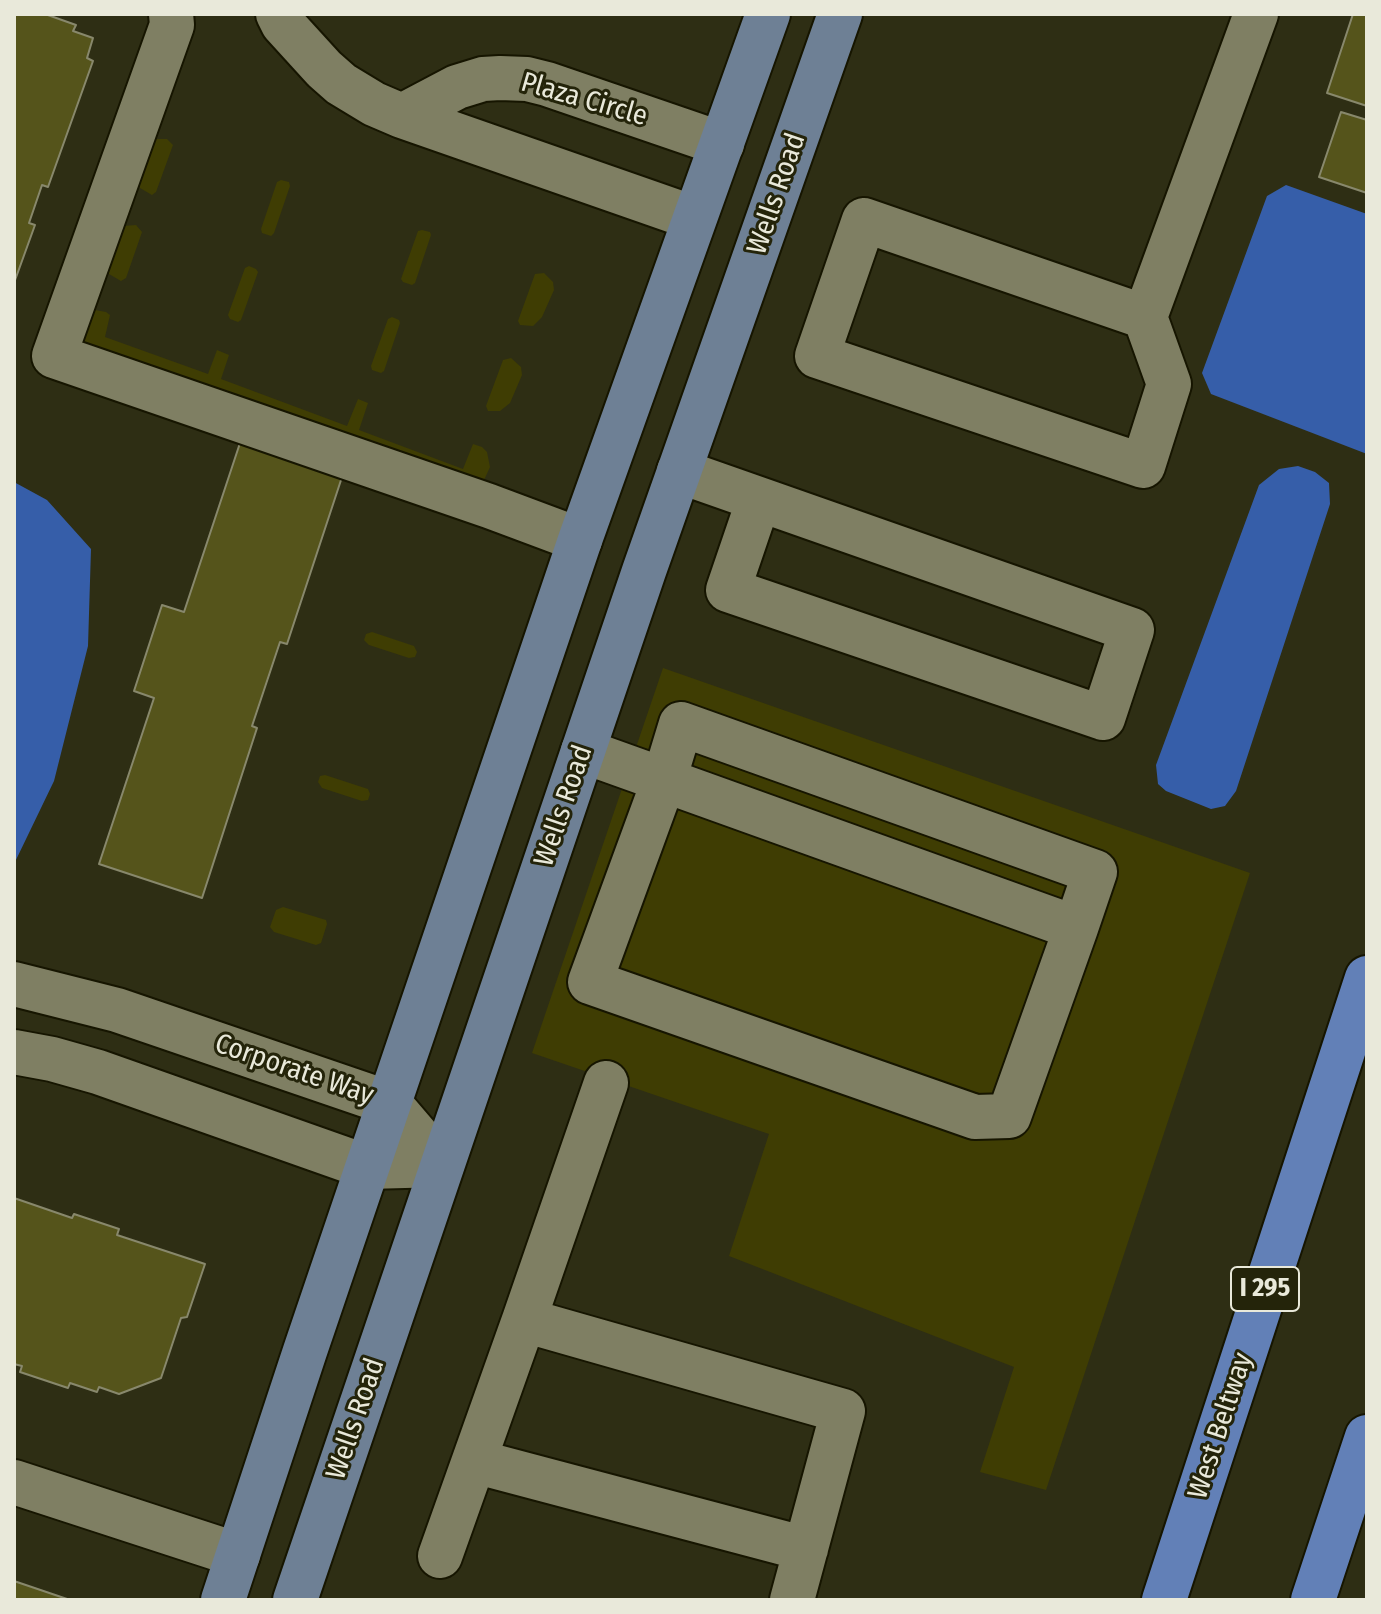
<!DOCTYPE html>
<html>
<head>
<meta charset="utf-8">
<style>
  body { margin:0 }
  #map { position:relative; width:1381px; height:1614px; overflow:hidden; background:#2e2e14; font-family:"Fira Sans Condensed",sans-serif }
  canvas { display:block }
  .frame { position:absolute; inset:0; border:16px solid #e9e9da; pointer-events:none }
</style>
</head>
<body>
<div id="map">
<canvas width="1381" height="1614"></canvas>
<div class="frame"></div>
</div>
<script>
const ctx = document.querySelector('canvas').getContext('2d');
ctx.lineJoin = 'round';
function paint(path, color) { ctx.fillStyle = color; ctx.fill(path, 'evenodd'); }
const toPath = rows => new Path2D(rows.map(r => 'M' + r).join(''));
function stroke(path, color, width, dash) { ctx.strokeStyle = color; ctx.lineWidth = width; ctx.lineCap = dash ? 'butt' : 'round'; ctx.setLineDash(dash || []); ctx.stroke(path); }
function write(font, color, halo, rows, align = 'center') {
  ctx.font = font + ' "Fira Sans Condensed",sans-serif'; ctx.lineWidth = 6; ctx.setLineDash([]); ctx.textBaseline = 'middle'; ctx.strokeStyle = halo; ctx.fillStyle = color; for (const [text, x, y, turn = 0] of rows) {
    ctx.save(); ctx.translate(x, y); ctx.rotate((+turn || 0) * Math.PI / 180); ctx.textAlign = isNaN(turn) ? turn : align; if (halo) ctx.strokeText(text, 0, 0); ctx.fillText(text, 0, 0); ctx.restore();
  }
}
paint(toPath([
  [154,139,167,139,173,145,156,192,152,195,140,188,138,177],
  [281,180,289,182,290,186,274,233,271,236,262,233,261,229,277,182],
  [136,225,142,232,126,278,121,281,109,274,107,264,123,226],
  [422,230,430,232,431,235,415,283,412,285,403,282,401,279,418,231],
  [249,266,256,269,258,272,241,320,238,322,230,319,228,315,245,268],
  [544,273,553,282,554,290,542,317,533,326,520,325,518,321,535,274],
  [95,310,106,312,110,315,105,337,208,374,217,350,229,355,221,379,347,426,358,399,368,403,359,430,463,469,473,444,482,447,487,452,490,467,485,478,477,486,91,349,84,341,82,329,86,317],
  [392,317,399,320,400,323,384,371,381,373,372,370,371,366,388,319],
  [511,358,521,367,522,375,510,403,500,411,488,411,486,406,503,360],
  [372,632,414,646,417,652,415,657,409,658,369,645,364,640,366,634],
  [663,668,1250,873,1046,1490,980,1472,1014,1367,729,1256,769,1134,532,1053],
  [325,775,368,789,370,794,368,800,362,801,322,788,318,782,320,776],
  [283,907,326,920,327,924,321,943,316,945,274,932,270,927,276,910]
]), '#3f3d03');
paint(toPath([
  [1286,185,1367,214,1367,454,1211,394,1202,373,1267,196],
  [1298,466,1315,472,1329,483,1330,504,1236,791,1225,806,1211,809,1166,791,1158,784,1156,765,1259,485,1279,469],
  [14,482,47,500,91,549,88,646,54,781,14,864]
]), '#365ea9');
const building = toPath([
  [14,14,45,14,76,25,73,31,93,38,87,58,93,61,48,187,42,185,29,223,35,225,14,283,14,14],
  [1353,14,1367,14,1367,106,1327,93,1353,14],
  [1341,112,1367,120,1367,193,1319,177,1341,112],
  [241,440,343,474,287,644,280,642,252,726,257,728,202,898,99,864,154,698,134,691,162,605,184,612,241,440],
  [14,1198,72,1218,74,1214,119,1229,117,1235,205,1264,187,1317,181,1318,161,1378,119,1394,99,1387,97,1392,70,1383,68,1388,20,1372,22,1366,14,1364,14,1198],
  [14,1581,70,1600,14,1600,14,1581]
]);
paint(building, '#55541b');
stroke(building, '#88886c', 2);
const minor = toPath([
  [171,14,172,25,54,356,489,506,580,540],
  [278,14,283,24,324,69,341,84,374,104,402,116,694,218],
  [402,116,457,87,483,79,500,78,527,79,547,84,722,144],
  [1145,317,864,220,817,356,1143,466,1169,384,1145,317,1256,14],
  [679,471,1132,630,1103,718,728,590,759,499],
  [583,751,664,780,590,982,975,1117,1009,1116,1076,928,1095,872,681,724,664,780,1076,928],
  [14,984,117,1010,389,1103,442,1165],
  [14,1052,52,1059,98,1072,367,1167,442,1165],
  [606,1083,524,1320,843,1411,792,1600],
  [474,1461,806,1549],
  [14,1482,238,1555],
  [440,1556,524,1320]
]);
const major = toPath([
  [223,1600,305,1351,580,540,768,14],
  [295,1600,644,571,840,14]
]);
const highway = toPath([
  [1164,1600,1367,978],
  [1313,1600,1367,1437]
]);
stroke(minor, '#161500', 48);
stroke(major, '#161500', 48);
stroke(highway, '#161500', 48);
stroke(minor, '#7f7f63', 44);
stroke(major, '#6e8095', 44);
stroke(highway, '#6280b7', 44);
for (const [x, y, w] of [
  [1265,1289,68]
]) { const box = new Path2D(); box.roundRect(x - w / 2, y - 22, w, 44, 6); ctx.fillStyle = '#24240a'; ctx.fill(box); stroke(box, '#e9e9da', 2); }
write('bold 26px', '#e9e9da', null, [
  ["I 295",1265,1289]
]);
write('28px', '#e9e9da', '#24240a', [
  ["Plaza Circle",584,100,16],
  ["Wells Road",777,194,-71],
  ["Wells Road",564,806,-71],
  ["Corporate Way",294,1070,19],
  ["Wells Road",356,1419,-71],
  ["West Beltway",1221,1426,-72]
]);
</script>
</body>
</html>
